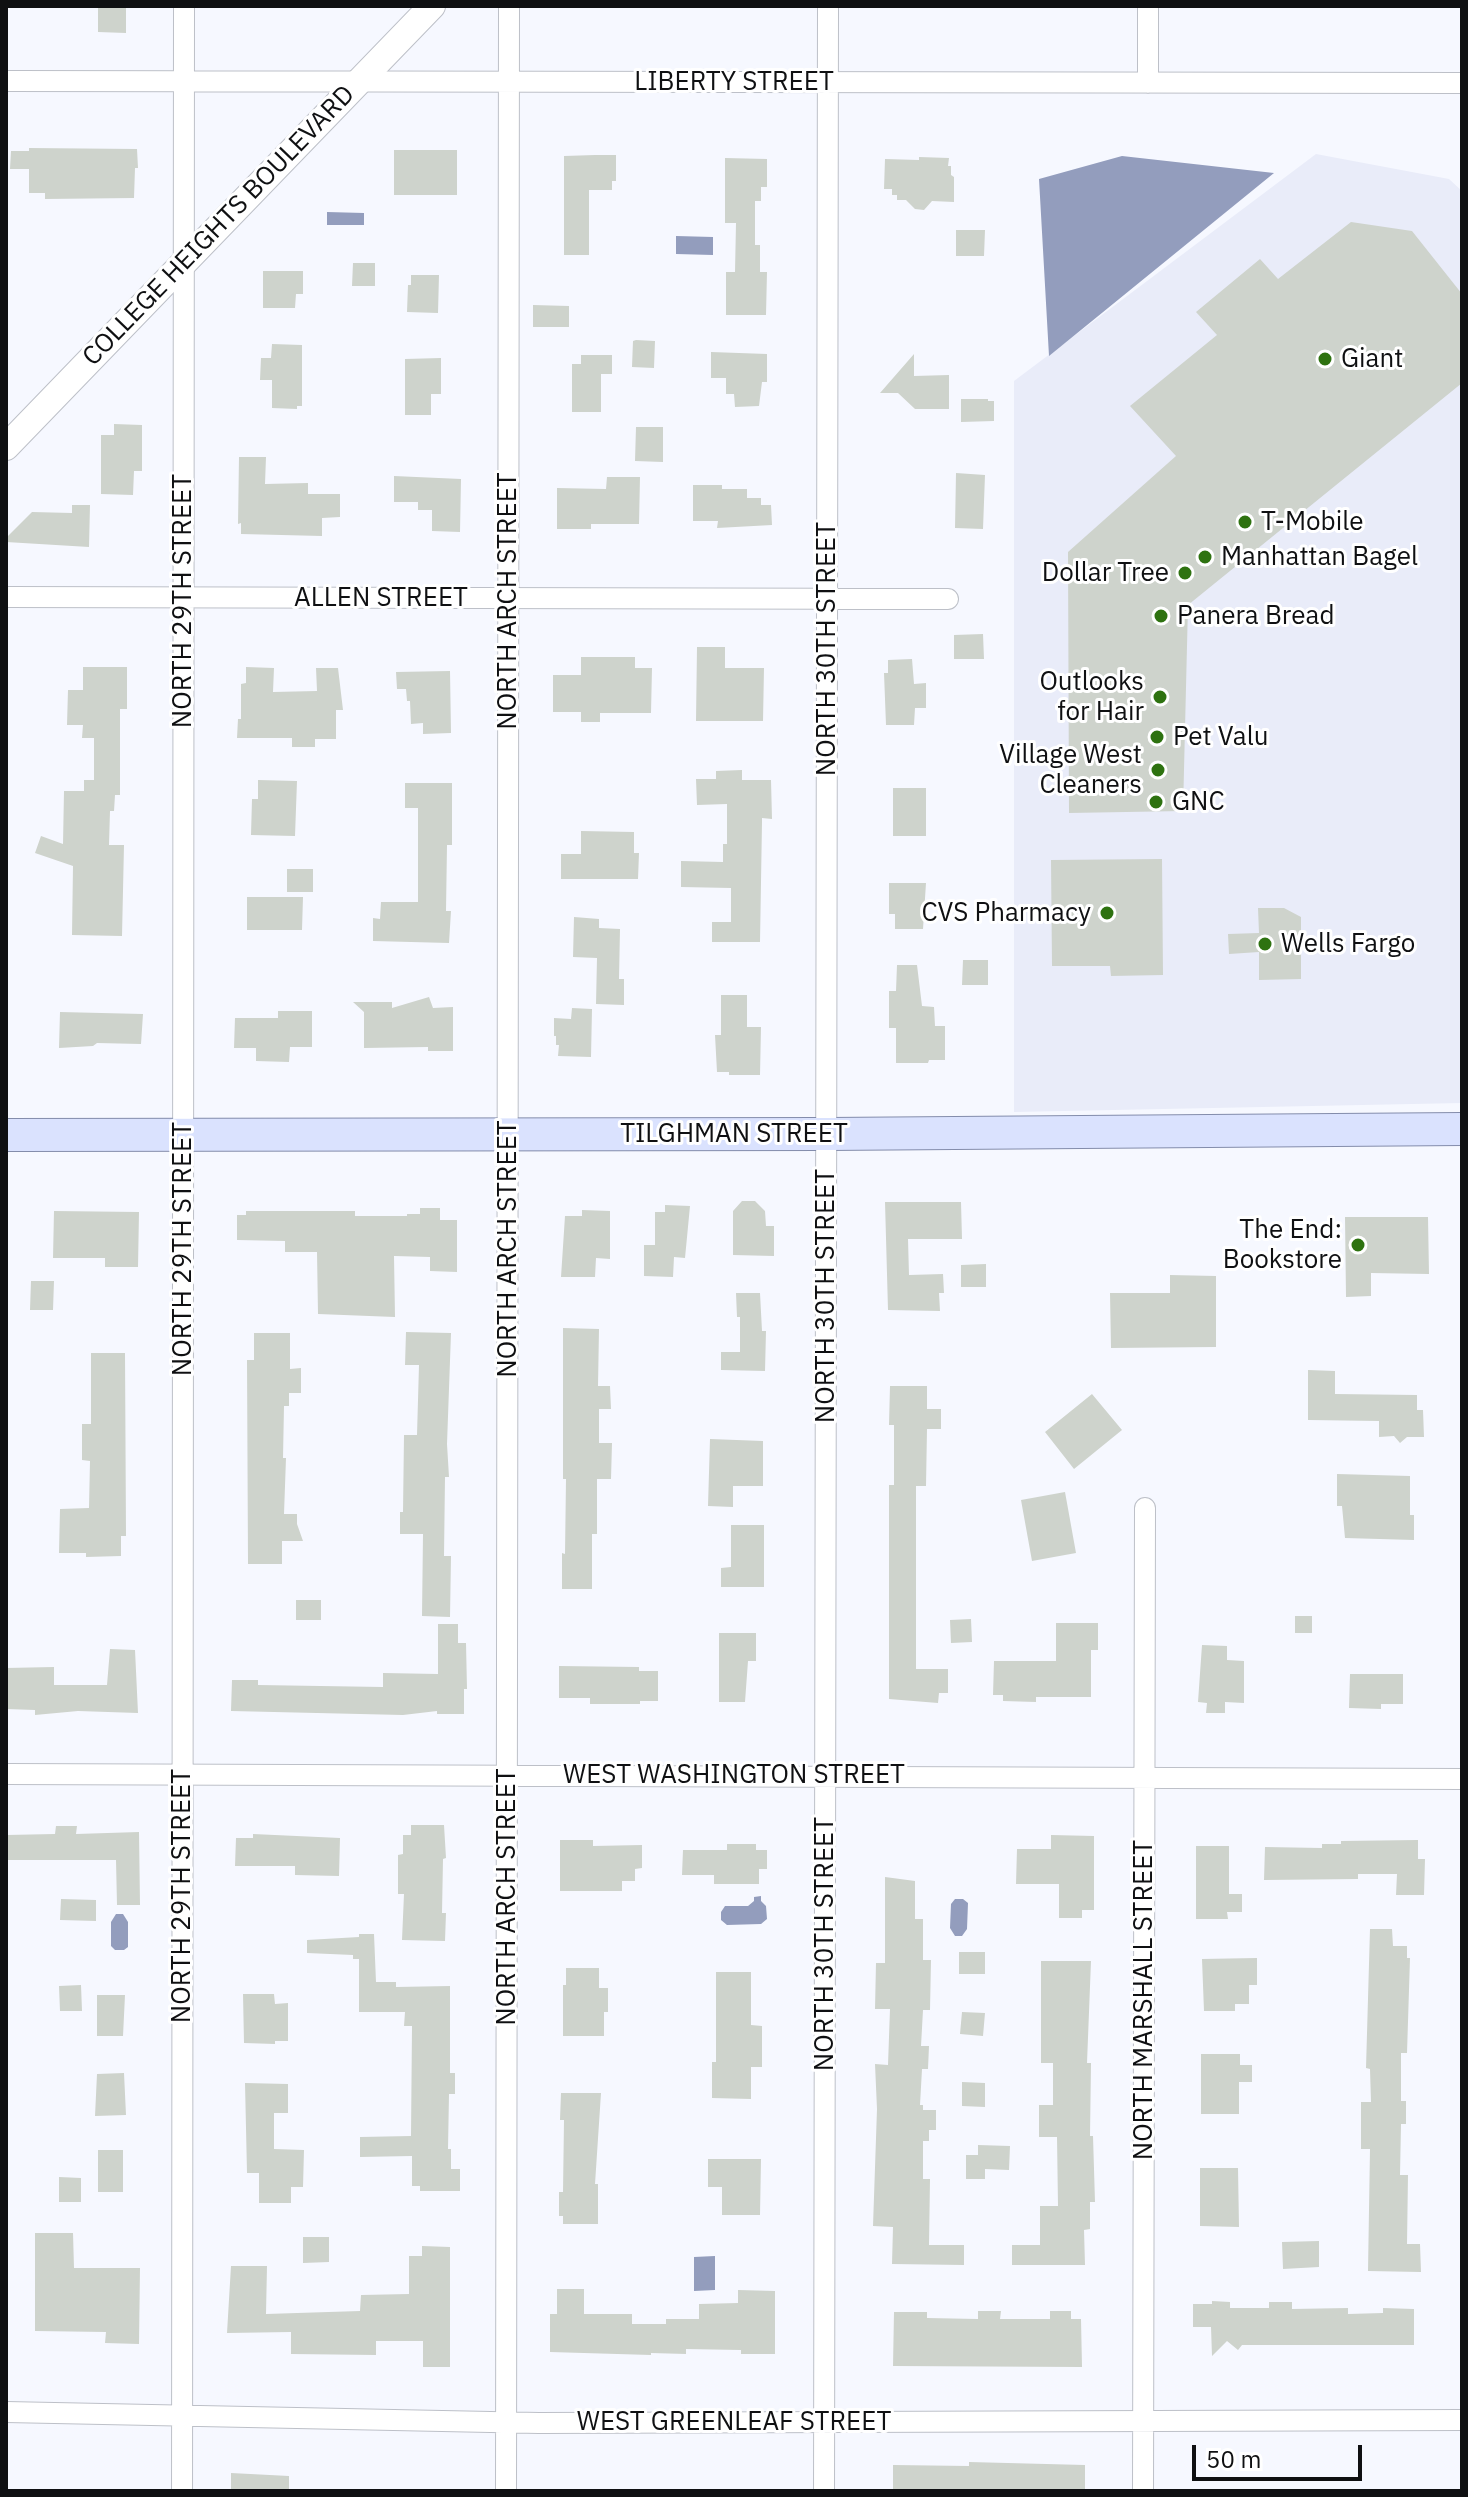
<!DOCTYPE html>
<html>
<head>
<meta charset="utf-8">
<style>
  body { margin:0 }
  #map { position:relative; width:1468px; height:2497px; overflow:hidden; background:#f6f8ff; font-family:"IBM Plex Sans",sans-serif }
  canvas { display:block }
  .frame { position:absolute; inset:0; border:8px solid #0f1012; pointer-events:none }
  .scale { position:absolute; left:1192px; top:2445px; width:170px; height:36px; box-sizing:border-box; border:4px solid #0f1012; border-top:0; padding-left:10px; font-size:24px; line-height:28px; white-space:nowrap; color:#0f1012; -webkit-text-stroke:6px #fff; paint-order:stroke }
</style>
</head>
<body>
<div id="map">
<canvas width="1468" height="2497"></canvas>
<div class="frame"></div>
<div class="scale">50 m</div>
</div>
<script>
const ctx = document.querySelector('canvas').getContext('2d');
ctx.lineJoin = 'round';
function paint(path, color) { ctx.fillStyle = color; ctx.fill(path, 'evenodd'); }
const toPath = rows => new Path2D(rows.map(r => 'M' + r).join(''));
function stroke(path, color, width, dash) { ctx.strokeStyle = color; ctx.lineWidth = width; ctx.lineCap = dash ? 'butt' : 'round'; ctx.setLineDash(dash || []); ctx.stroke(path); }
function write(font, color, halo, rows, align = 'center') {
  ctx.font = font + ' "IBM Plex Sans",sans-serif'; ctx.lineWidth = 6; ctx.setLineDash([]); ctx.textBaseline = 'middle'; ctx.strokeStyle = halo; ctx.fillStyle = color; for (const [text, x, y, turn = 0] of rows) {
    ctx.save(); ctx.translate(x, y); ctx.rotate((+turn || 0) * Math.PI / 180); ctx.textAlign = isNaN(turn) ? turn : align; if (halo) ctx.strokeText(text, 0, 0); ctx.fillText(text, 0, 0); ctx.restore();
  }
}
paint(toPath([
  [1316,154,1449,179,1462,191,1462,1103,1014,1112,1014,381]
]), '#e9ecf9');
paint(toPath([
  [1122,156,1274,173,1049,356,1039,179],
  [327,212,364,213,364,225,327,225],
  [676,236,713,237,713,255,676,254],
  [761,1896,761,1901,766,1906,767,1919,761,1924,727,1925,721,1920,721,1912,725,1906,748,1906,754,1901,754,1897],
  [955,1899,963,1899,968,1903,967,1929,962,1936,955,1936,950,1928,951,1904],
  [116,1914,123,1914,128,1922,128,1947,124,1950,115,1950,111,1946,111,1922],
  [715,2256,715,2290,694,2291,694,2257]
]), '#939dbd');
paint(toPath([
  [98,6,126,7,126,33,98,32],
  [29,148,137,149,138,168,135,168,134,198,45,199,45,193,29,193,29,169,10,169,11,151,29,151],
  [394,150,457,150,457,195,394,195],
  [595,155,616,155,616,181,612,181,612,190,589,190,589,255,564,255,564,156],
  [919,157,949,158,948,166,951,166,951,175,954,177,954,202,932,201,924,210,915,209,906,200,897,200,897,195,892,195,892,189,884,189,885,159,919,160],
  [725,158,767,159,767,187,761,187,761,201,755,201,755,245,760,245,760,272,767,272,766,315,726,315,726,272,735,272,736,223,725,223],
  [1351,222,1412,231,1462,294,1462,383,1188,605,1183,811,1069,813,1068,552,1176,456,1130,406,1217,335,1196,312,1260,259,1278,279],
  [956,230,985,230,984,256,956,256],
  [353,263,375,263,375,286,352,286],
  [263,271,303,271,303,294,296,294,295,308,263,308],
  [411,275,439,275,438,313,407,312,408,285,411,285],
  [533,305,569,306,569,327,533,327],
  [636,340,655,341,654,368,632,367,633,341],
  [272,344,302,345,302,406,297,406,297,409,272,408,272,380,260,380,261,358,271,358],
  [711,352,767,354,767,382,762,382,759,406,735,407,734,394,726,394,726,378,711,378],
  [914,354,914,376,949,375,949,409,915,409,898,393,880,393],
  [581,355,612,355,612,374,601,374,601,412,572,412,572,364,581,364],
  [441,358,441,394,431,394,431,415,405,415,405,359],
  [961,399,988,399,988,401,994,401,994,421,961,422],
  [114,424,142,425,142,471,134,471,133,495,101,494,101,435,114,435],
  [636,427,663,427,663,462,635,461],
  [239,457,266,457,265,484,308,483,308,494,340,494,340,517,322,518,322,536,241,534,241,523,238,524],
  [956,473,985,475,983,529,955,528],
  [394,476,461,479,460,532,432,531,432,510,418,510,418,502,394,502],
  [607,477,640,477,639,524,591,524,591,529,557,529,557,488,606,489],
  [693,485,722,485,722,489,747,489,747,498,761,498,761,505,771,505,772,525,717,528,718,521,693,521],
  [72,505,90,505,89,547,6,542,6,538,32,512,72,513],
  [983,634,984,659,954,659,954,635],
  [697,647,725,647,725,668,764,668,763,721,696,721],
  [581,657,635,657,635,668,652,668,651,713,600,713,600,722,581,722,581,712,553,712,553,675,581,675],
  [912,659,914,684,926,683,926,708,915,708,914,725,886,725,884,673,888,673,888,660],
  [83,667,127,667,127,709,120,709,120,795,115,795,114,811,110,811,109,845,124,845,122,936,72,935,73,866,35,853,41,836,63,844,64,791,84,791,84,780,94,780,94,738,82,738,83,725,67,725,68,690,83,690],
  [246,667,274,668,273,692,317,691,316,668,338,668,343,710,336,710,336,739,315,739,315,747,292,747,292,738,237,738,238,719,241,719,241,684,246,683],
  [450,671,451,733,423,734,423,723,411,724,410,701,407,701,406,689,397,689,396,672],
  [742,770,742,780,771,780,772,819,762,818,762,822,760,942,712,942,712,922,731,922,731,888,681,887,681,861,723,862,723,844,727,844,727,804,697,805,696,779,716,779,716,771],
  [258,780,297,781,295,836,251,835,252,799,258,799],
  [405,783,452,783,452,845,447,845,446,911,451,911,449,943,373,941,373,918,380,919,381,902,418,902,418,808,405,808],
  [893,788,926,788,926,836,893,836],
  [581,831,634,832,634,853,639,853,638,879,561,879,561,854,581,854],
  [1162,859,1163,975,1111,976,1110,966,1052,966,1051,860],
  [287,869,313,869,313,892,287,892],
  [889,883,926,883,923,929,895,929,895,914,889,914],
  [247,897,303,897,302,930,247,930],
  [1258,908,1284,908,1301,917,1301,979,1259,980,1259,952,1229,954,1228,934,1259,933],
  [574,917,599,919,599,928,620,929,619,979,624,979,624,1005,596,1004,597,958,573,957],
  [963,960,988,960,988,985,962,985],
  [897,965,917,965,922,1006,934,1007,935,1026,945,1026,945,1060,929,1060,928,1063,896,1063,896,1028,889,1028,889,991,896,991],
  [721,995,747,995,747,1027,761,1027,760,1075,729,1075,729,1072,717,1072,715,1035,721,1035],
  [429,997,433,1008,453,1007,453,1051,428,1051,428,1047,364,1048,364,1012,353,1002,392,1002,392,1008],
  [572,1008,592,1009,591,1057,558,1056,559,1045,556,1045,556,1036,554,1036,554,1018,571,1019],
  [278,1011,312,1011,312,1047,290,1047,289,1062,256,1061,256,1048,234,1048,235,1018,278,1018],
  [60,1012,143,1014,141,1044,97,1043,93,1046,59,1048],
  [742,1201,755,1201,765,1211,766,1226,774,1226,774,1256,733,1255,733,1211],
  [885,1202,961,1202,962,1239,908,1239,909,1275,943,1274,944,1293,939,1293,940,1311,888,1310],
  [665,1205,690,1206,685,1258,674,1257,673,1277,644,1276,644,1245,655,1245,655,1212,665,1212],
  [420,1208,440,1208,440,1220,457,1220,457,1272,430,1271,430,1257,394,1256,395,1317,318,1314,317,1252,285,1252,285,1241,237,1240,237,1215,246,1215,246,1211,355,1211,355,1216,407,1216,407,1214,420,1214],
  [582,1210,610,1211,610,1259,596,1258,595,1277,561,1277,565,1216,582,1216],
  [54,1211,139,1212,138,1267,105,1267,105,1258,53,1258],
  [1345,1217,1428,1217,1429,1274,1371,1273,1371,1296,1346,1297],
  [986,1264,986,1287,961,1287,961,1265],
  [1170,1275,1216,1276,1216,1347,1111,1348,1110,1293,1170,1293],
  [31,1281,54,1281,53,1310,30,1310],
  [736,1293,760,1293,762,1331,766,1331,765,1371,721,1370,721,1352,740,1352,740,1317,737,1317],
  [563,1328,599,1329,598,1386,610,1386,611,1409,599,1409,599,1443,612,1443,611,1479,597,1479,597,1534,592,1534,592,1589,562,1589,562,1553,565,1554,566,1479,563,1479],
  [406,1332,451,1333,447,1444,449,1477,445,1477,444,1556,451,1556,450,1617,422,1616,423,1534,400,1534,400,1512,403,1512,404,1435,417,1435,419,1365,405,1365],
  [254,1333,290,1333,290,1369,301,1368,301,1393,289,1393,289,1406,284,1406,283,1458,286,1458,284,1514,297,1514,297,1524,303,1541,282,1541,282,1564,248,1564,247,1360,254,1360],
  [91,1353,125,1353,126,1536,121,1536,121,1556,86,1557,86,1553,59,1553,60,1509,89,1508,90,1461,82,1460,82,1424,91,1424],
  [1308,1370,1335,1371,1335,1394,1417,1395,1417,1410,1423,1410,1424,1437,1407,1437,1400,1443,1394,1436,1379,1437,1379,1421,1308,1420],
  [890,1386,927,1386,927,1409,941,1409,941,1429,927,1429,926,1486,916,1486,916,1669,948,1669,948,1693,939,1693,938,1703,889,1699,889,1485,894,1485,894,1425,889,1425],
  [1092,1394,1122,1430,1074,1469,1045,1432],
  [710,1439,763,1441,763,1486,733,1486,733,1507,708,1506],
  [1337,1474,1410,1476,1410,1515,1414,1515,1414,1540,1345,1538,1342,1506,1337,1506],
  [1065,1492,1076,1553,1032,1561,1021,1500],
  [731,1525,764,1525,764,1587,721,1587,721,1568,731,1567],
  [296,1600,321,1600,321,1620,296,1620],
  [1295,1616,1312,1616,1312,1633,1295,1633],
  [971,1619,972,1642,951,1643,950,1620],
  [1056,1623,1098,1623,1098,1650,1091,1650,1091,1697,1036,1697,1036,1702,1003,1701,1003,1695,993,1695,994,1661,1056,1661],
  [438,1624,458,1624,458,1643,466,1643,467,1689,464,1689,464,1714,437,1714,437,1711,403,1715,231,1711,232,1680,258,1680,258,1685,383,1687,383,1673,438,1674],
  [719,1633,756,1633,756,1661,748,1661,745,1702,719,1702],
  [1202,1645,1227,1646,1227,1660,1244,1661,1244,1703,1225,1702,1225,1713,1206,1713,1207,1703,1198,1702],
  [110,1649,135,1650,138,1713,78,1711,35,1715,35,1710,6,1709,6,1668,54,1667,54,1685,107,1685],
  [559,1666,639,1667,639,1671,658,1671,658,1701,640,1701,640,1704,590,1704,590,1698,559,1698],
  [1350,1674,1403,1674,1403,1704,1381,1704,1381,1709,1349,1708],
  [411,1825,444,1825,446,1858,443,1859,442,1913,446,1913,445,1941,402,1940,404,1894,398,1894,398,1855,403,1854,403,1835,411,1835],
  [56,1826,77,1826,76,1834,139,1832,140,1905,117,1905,116,1860,6,1860,6,1835,55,1834],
  [253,1834,340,1838,339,1876,295,1875,295,1866,235,1866,236,1838,253,1838],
  [1051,1835,1094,1836,1094,1910,1082,1910,1082,1918,1059,1918,1059,1884,1016,1884,1017,1849,1051,1849],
  [560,1840,593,1840,593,1846,642,1845,642,1868,635,1869,635,1881,622,1881,622,1891,560,1891],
  [1418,1840,1418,1859,1425,1859,1424,1895,1396,1895,1397,1874,1358,1874,1358,1879,1264,1880,1265,1847,1322,1848,1322,1844,1341,1844,1341,1841],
  [727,1844,756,1844,756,1850,767,1850,767,1869,759,1869,759,1884,714,1884,714,1875,682,1875,683,1850,727,1850],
  [1196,1846,1229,1846,1229,1894,1242,1894,1242,1912,1227,1912,1228,1919,1196,1919],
  [885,1877,915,1881,915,1919,923,1919,923,1960,931,1960,930,2010,923,2010,921,2046,929,2046,928,2069,922,2069,920,2105,923,2105,923,2110,936,2110,936,2130,929,2130,929,2141,923,2141,923,2179,930,2179,929,2245,964,2245,964,2265,892,2264,893,2227,873,2226,877,2109,875,2064,888,2065,890,2009,875,2009,876,1963,885,1963],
  [61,1899,96,1900,96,1921,60,1920],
  [1370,1929,1392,1929,1393,1946,1407,1946,1407,1958,1410,1958,1407,2053,1401,2053,1401,2101,1406,2101,1406,2124,1401,2124,1400,2175,1408,2175,1407,2244,1420,2244,1421,2272,1368,2271,1370,2149,1361,2149,1361,2102,1371,2102,1370,2069,1366,2068],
  [359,1934,374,1934,376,1982,396,1982,396,1987,450,1986,450,2073,455,2073,455,2094,449,2094,448,2149,451,2149,451,2169,460,2169,460,2191,420,2191,420,2186,412,2186,412,2156,360,2157,360,2137,411,2136,412,2026,404,2026,405,2012,359,2012,359,1959,353,1959,353,1955,307,1953,307,1940,359,1937],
  [959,1952,985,1952,985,1974,959,1974],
  [1257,1958,1257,1985,1249,1985,1249,2004,1235,2004,1235,2011,1204,2011,1202,1959],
  [1041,1961,1091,1961,1087,2063,1091,2063,1090,2136,1093,2136,1095,2202,1090,2202,1090,2229,1084,2230,1085,2265,1012,2265,1012,2245,1040,2245,1040,2206,1058,2206,1057,2137,1039,2137,1039,2105,1053,2105,1053,2063,1041,2063],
  [566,1968,599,1968,599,1988,608,1988,608,2012,604,2012,604,2036,563,2036,563,1985,566,1985],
  [716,1972,751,1972,751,2025,762,2026,762,2067,751,2067,751,2099,712,2098,712,2062,716,2062],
  [81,1985,82,2011,60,2011,59,1986],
  [243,1994,274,1994,275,2004,288,2003,288,2041,275,2041,275,2044,244,2043],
  [97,1995,125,1995,123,2036,97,2036],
  [962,2012,985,2013,983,2036,960,2034],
  [1201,2054,1240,2054,1240,2065,1252,2065,1252,2082,1239,2082,1239,2114,1201,2114],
  [124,2073,126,2115,95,2116,97,2074],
  [962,2082,985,2083,985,2107,962,2106],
  [245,2083,288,2084,288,2113,274,2113,274,2149,304,2150,303,2187,291,2187,291,2203,259,2203,259,2173,247,2173],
  [561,2093,601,2093,595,2184,598,2184,598,2224,563,2224,563,2216,559,2216,559,2192,563,2192,564,2120,560,2120],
  [978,2145,1010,2146,1009,2170,985,2169,985,2179,966,2179,966,2155,978,2155],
  [98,2150,123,2150,123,2192,98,2192],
  [708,2159,761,2159,760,2215,722,2215,722,2187,708,2187],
  [1200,2168,1238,2168,1239,2227,1200,2226],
  [59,2177,81,2178,81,2202,59,2202],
  [35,2233,73,2233,74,2268,140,2268,139,2344,105,2343,106,2332,35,2331],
  [303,2237,329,2237,329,2262,303,2263],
  [1319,2241,1319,2267,1283,2269,1282,2242],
  [422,2246,450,2247,450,2367,423,2367,423,2341,376,2341,376,2355,291,2354,291,2332,227,2333,231,2266,267,2266,266,2314,360,2311,361,2295,409,2294,409,2256,422,2256],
  [557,2289,584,2289,584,2314,632,2314,632,2324,666,2324,666,2319,699,2319,699,2304,738,2303,738,2290,775,2291,775,2354,741,2354,741,2350,686,2349,686,2354,651,2353,651,2355,550,2352,550,2314,557,2314],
  [1212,2301,1230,2302,1230,2308,1269,2308,1269,2302,1292,2302,1292,2309,1348,2308,1348,2314,1383,2313,1383,2308,1414,2309,1414,2345,1242,2345,1238,2350,1227,2341,1212,2356,1211,2327,1193,2327,1193,2304,1212,2304],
  [978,2311,1001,2311,1000,2319,1050,2319,1050,2311,1071,2311,1071,2319,1081,2319,1082,2367,893,2366,894,2312,927,2312,927,2318,978,2319],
  [969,2462,1085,2465,1085,2491,893,2491,893,2465,969,2466],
  [231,2473,289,2476,289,2491,231,2491]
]), '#ced3cc');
const minor = toPath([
  [6,81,1462,83],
  [1148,83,1148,6],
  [6,597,948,599],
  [6,1774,1462,1779],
  [6,2412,539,2423,1462,2420],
  [182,2491,184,6],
  [506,2491,509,6],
  [824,2491,828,6],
  [1143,2491,1145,1508]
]);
const tertiary = toPath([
  [6,447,432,6]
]);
const primary = toPath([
  [6,1135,828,1134,1462,1129]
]);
stroke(minor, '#bdc0c8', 22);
stroke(tertiary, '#bdc0c8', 28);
stroke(primary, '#838cab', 34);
stroke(minor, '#fff', 20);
stroke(tertiary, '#fff', 26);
stroke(primary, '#dae2fe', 32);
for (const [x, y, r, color] of [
  [1325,359,8,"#2e7210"],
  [1245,522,8,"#2e7210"],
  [1205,557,8,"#2e7210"],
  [1185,573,8,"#2e7210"],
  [1161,616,8,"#2e7210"],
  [1160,697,8,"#2e7210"],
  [1157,737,8,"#2e7210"],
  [1158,770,8,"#2e7210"],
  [1156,802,8,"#2e7210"],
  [1107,913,8,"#2e7210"],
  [1265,944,8,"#2e7210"],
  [1358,1245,8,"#2e7210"]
]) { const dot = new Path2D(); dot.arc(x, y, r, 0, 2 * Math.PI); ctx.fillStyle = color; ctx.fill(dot); stroke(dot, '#fff', 3); }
write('26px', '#0f1012', '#fff', [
  ["LIBERTY STREET",734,82],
  ["COLLEGE HEIGHTS BOULEVARD",219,226,-46],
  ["ALLEN STREET",381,598],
  ["NORTH 29TH STREET",183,601,-90],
  ["NORTH ARCH STREET",508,601,-90],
  ["NORTH 30TH STREET",827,649,-90],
  ["TILGHMAN STREET",734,1134],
  ["NORTH 29TH STREET",183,1249,-90],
  ["NORTH ARCH STREET",508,1249,-90],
  ["NORTH 30TH STREET",826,1296,-90],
  ["WEST WASHINGTON STREET",734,1775],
  ["NORTH 29TH STREET",182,1896,-90],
  ["NORTH ARCH STREET",507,1897,-90],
  ["NORTH 30TH STREET",825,1944,-90],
  ["NORTH MARSHALL STREET",1144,2000,-90],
  ["WEST GREENLEAF STREET",734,2422]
]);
write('26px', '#0f1012', '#fff', [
  ["Giant",1341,359],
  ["T-Mobile",1261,522],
  ["Manhattan Bagel",1221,557],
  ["Dollar Tree",1169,573,"right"],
  ["Panera Bread",1177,616],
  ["Outlooks",1144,682,"right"],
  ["for Hair",1144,712,"right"],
  ["Pet Valu",1173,737],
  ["Village West",1142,755,"right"],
  ["Cleaners",1142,785,"right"],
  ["GNC",1172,802],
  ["CVS Pharmacy",1091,913,"right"],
  ["Wells Fargo",1281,944],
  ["The End:",1342,1230,"right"],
  ["Bookstore",1342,1260,"right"]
], 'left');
</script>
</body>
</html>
